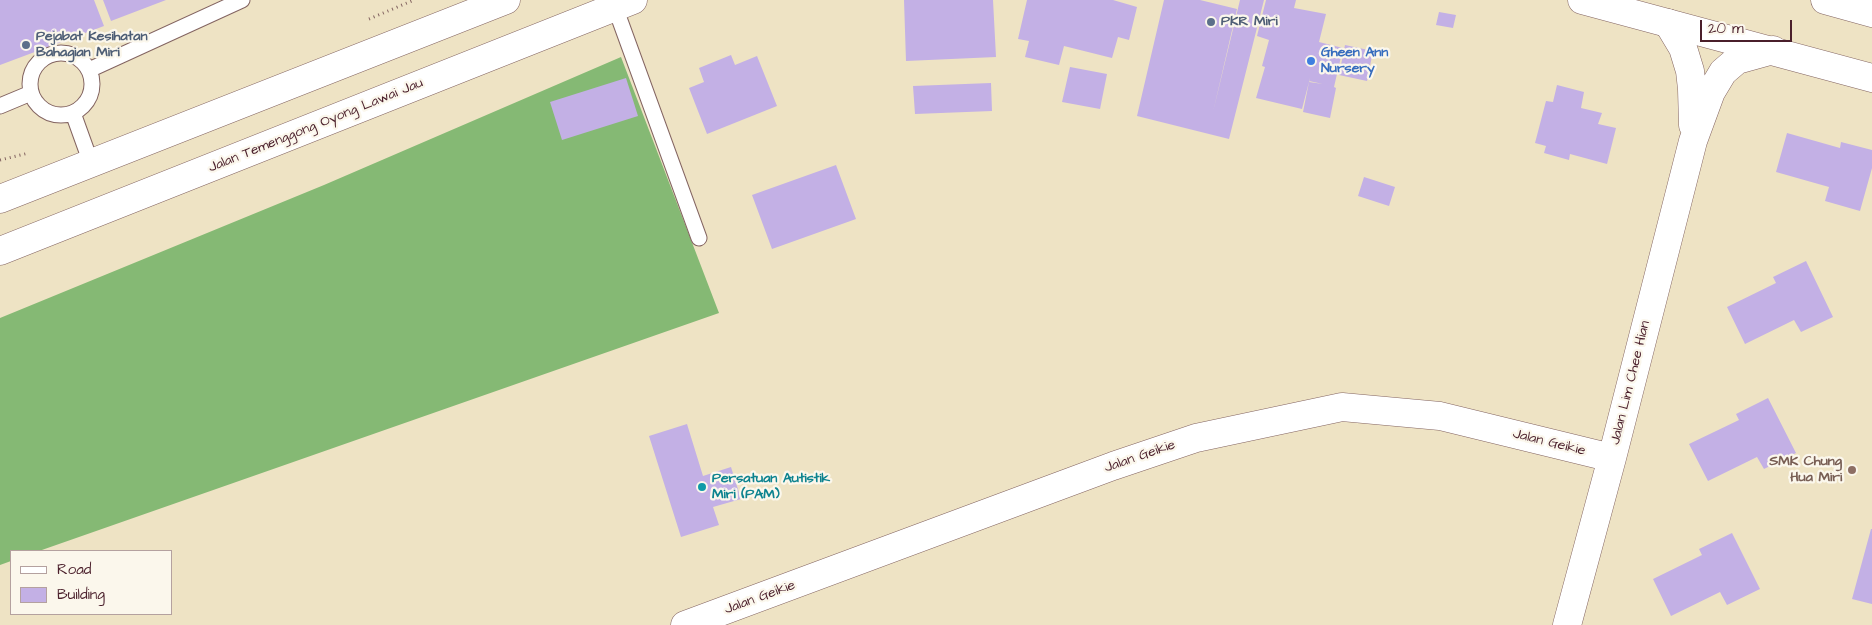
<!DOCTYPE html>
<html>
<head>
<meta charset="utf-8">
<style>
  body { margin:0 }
  #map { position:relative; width:1872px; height:625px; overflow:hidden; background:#eee3c4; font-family:"Architects Daughter",sans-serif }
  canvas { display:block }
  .legend { position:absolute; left:10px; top:550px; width:162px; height:65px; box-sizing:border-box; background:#fbf7ec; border:1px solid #b4a19f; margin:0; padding:6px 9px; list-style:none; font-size:15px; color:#4a1f2b }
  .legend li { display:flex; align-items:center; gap:10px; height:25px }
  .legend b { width:25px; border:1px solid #b4a19f }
  .scale { position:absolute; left:1700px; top:20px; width:92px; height:22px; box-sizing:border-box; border:2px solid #4a1f2b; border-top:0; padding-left:6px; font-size:15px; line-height:18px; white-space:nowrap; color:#4a1f2b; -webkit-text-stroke:4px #fbf7ec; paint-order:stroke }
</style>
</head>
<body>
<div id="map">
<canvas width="1872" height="625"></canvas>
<ul class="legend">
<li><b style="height:6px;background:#fff"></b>Road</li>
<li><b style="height:14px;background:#c3b0e5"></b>Building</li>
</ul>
<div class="scale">20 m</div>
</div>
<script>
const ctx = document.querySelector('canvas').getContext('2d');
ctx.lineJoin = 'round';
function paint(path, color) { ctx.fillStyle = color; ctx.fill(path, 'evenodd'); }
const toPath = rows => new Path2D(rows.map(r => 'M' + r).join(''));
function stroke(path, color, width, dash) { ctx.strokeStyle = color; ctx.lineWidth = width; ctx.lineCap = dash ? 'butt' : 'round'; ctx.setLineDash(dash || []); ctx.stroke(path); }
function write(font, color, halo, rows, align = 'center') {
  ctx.font = font + ' "Architects Daughter",sans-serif'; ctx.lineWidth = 4.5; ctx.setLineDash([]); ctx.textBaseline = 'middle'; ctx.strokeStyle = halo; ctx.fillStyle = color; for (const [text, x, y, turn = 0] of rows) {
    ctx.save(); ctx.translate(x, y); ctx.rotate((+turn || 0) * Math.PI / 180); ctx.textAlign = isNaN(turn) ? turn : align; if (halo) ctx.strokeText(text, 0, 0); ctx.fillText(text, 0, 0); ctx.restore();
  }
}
paint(toPath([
  [621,57,719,313,39,551,11,551,11,561,0,565,0,318,324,185]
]), '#85b974');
paint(toPath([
  [0,0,94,0,104,26,0,65],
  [103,0,166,0,111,21],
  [904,0,993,0,996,57,906,61],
  [1027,0,1113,0,1137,7,1129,40,1118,37,1112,58,1064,46,1059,65,1025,57,1029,41,1018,39],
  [1164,0,1200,0,1237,9,1213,112,1240,0,1264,0,1229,139,1137,116],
  [1266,0,1296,0,1294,8,1326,14,1319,42,1343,48,1334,87,1336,88,1330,118,1303,112,1309,82,1323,84,1309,81,1310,78,1302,109,1256,98,1265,67,1262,66,1269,40,1257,36],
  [1439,12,1456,15,1453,28,1436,25],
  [1345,45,1373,51,1367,81,1339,75],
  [731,55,735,65,757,56,777,106,707,134,689,88,704,82,699,68],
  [1070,67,1107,74,1100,109,1062,102],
  [626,78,638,116,562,140,550,102],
  [991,83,992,111,915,114,913,86],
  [1557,85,1584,92,1581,108,1602,113,1598,124,1616,128,1607,164,1570,154,1569,160,1544,153,1546,146,1535,143,1546,101,1553,102],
  [1787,133,1840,148,1841,142,1872,150,1872,168,1860,211,1825,201,1829,187,1776,172],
  [836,165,856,219,772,249,752,195],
  [1364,177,1395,187,1389,206,1358,196],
  [1806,261,1833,317,1801,332,1794,320,1745,344,1727,307,1776,283,1773,277],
  [1768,398,1796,453,1764,469,1757,457,1708,481,1689,444,1739,420,1736,414],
  [687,424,703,476,731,467,741,499,713,507,719,525,681,537,649,436],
  [1871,529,1872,529,1872,604,1852,599],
  [1732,533,1760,589,1727,605,1720,592,1671,616,1653,579,1702,555,1699,549]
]), '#c3b0e5');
const lane = toPath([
  [615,7,699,238],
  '30 84a31 31 0 1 1 62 0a31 31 0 1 1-62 0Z',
  [89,70,242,0],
  [0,106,31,93],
  [73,113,91,163]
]);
const street = toPath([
  [1668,23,1683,48,1690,71,1692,89,1693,125],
  [685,625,1113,466,1196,438,1342,407,1440,416,1612,458],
  [1567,625,1612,458,1693,141,1711,92,1723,72,1737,60,1773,50]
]);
const primary = toPath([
  [1582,0,1872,78],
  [1825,0,1872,13],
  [0,199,506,0],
  [0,251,633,0]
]);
stroke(lane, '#836461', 17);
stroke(street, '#836461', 29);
stroke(primary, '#836461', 29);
stroke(toPath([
  [369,19,414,0],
  [0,160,29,153]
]), '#836461', 3, [1, 4]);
stroke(lane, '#fff', 15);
stroke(street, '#fff', 28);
stroke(primary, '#fff', 28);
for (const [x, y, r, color] of [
  [1211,22,5,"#5c6f8a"],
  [26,45,5,"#5c6f8a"],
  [1311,61,5,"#3f7fe0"],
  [1852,470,5,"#8d6e63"],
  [702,487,5,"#0f9aa8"]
]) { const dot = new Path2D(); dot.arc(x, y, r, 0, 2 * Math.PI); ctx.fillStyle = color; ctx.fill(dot); stroke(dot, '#fbf7ec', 2); }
write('bold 14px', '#4e5e75', '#fbf7ec', [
  ["PKR Miri",1221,22],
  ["Pejabat Kesihatan",36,37],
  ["Bahagian Miri",36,53]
], 'left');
write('bold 14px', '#366cbe', '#fbf7ec', [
  ["Gheen Ann",1321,53],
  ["Nursery",1321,69]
], 'left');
write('14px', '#4a1f2b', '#fbf7ec', [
  ["Jalan Temenggong Oyong Lawai Jau",316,126,-22],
  ["Jalan Lim Chee Hian",1631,383,-76],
  ["Jalan Geikie",1549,443,14],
  ["Jalan Geikie",1140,457,-19],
  ["Jalan Geikie",760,598,-20]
]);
write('bold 14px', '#785e54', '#fbf7ec', [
  ["SMK Chung",1842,462],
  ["Hua Miri",1842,478]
], 'right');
write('bold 14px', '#0d838f', '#fbf7ec', [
  ["Persatuan Autistik",712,479],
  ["Miri (PAM)",712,495]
], 'left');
</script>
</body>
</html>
